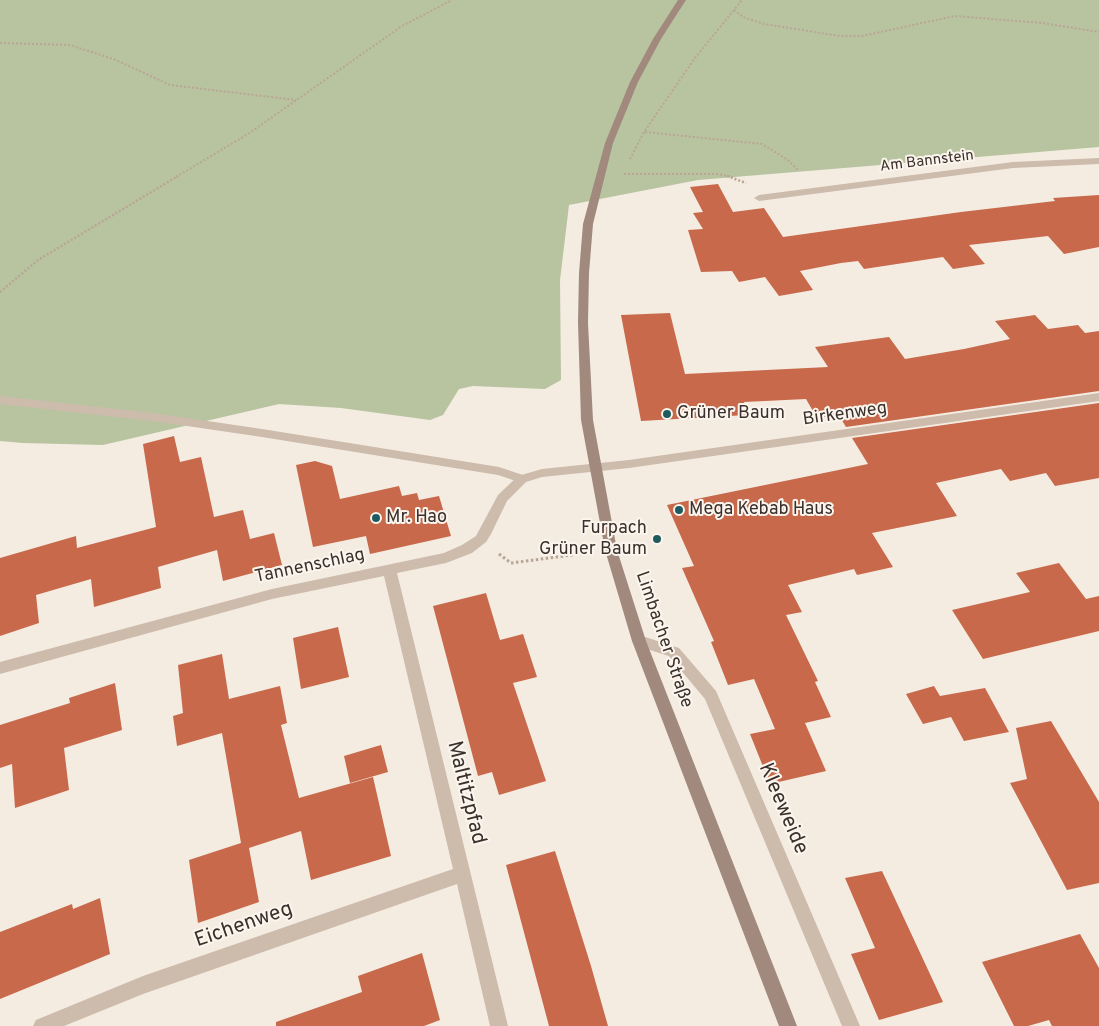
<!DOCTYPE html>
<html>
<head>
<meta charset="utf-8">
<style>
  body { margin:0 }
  canvas { display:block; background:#f4ebe1 }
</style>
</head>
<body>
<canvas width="1099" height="1026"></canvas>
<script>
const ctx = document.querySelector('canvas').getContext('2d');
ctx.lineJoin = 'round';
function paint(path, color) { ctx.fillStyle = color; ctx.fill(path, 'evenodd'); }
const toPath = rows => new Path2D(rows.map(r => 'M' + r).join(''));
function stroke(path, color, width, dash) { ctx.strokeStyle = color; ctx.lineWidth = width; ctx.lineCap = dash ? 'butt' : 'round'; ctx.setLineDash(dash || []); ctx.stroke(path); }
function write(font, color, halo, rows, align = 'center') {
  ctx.font = font + ' Overpass,sans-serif'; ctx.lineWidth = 4; ctx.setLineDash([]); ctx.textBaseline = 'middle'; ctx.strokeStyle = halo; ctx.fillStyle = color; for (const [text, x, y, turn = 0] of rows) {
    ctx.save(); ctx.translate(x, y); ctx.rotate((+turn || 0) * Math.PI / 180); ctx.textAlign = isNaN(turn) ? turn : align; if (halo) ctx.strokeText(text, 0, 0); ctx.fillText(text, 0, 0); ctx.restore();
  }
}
paint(toPath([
  [0,0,1099,0,1099,147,698,180,569,205,560,280,561,380,545,389,473,386,459,389,443,415,430,420,341,408,279,404,103,445,23,443,0,441]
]), '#b8c4a0');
paint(toPath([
  [718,184,733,212,764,208,783,237,961,212,1055,201,1053,198,1099,195,1099,247,1064,254,1048,236,969,245,985,264,953,269,943,257,864,269,858,261,841,263,800,271,813,290,779,296,765,277,739,282,732,271,701,272,688,230,703,229,693,213,703,212,690,187],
  [670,313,685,374,828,367,815,347,889,337,905,359,964,349,1010,339,995,321,1035,315,1048,329,1078,325,1085,333,1099,331,1099,391,846,427,838,414,817,418,806,399,744,402,747,415,641,421,621,315],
  [1099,403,1099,478,1055,486,1046,473,1010,481,1001,469,936,483,957,516,872,533,893,567,857,575,854,569,788,585,802,612,786,615,818,681,815,682,831,717,805,723,826,771,770,784,750,734,775,729,754,679,728,685,711,642,714,641,682,568,694,566,667,505,868,464,852,438],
  [174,436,180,462,201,457,214,517,243,510,250,539,274,533,282,565,223,581,217,550,158,567,161,588,94,607,91,579,36,595,39,623,0,636,0,558,76,536,77,548,156,527,143,444],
  [315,461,332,466,340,499,399,486,402,496,417,493,419,500,439,496,451,536,370,554,366,536,313,547,296,465],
  [1059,563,1086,599,1099,596,1099,631,983,659,952,610,1030,592,1016,573],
  [486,593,500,640,523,634,537,677,513,683,546,781,499,795,492,772,478,776,433,606],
  [338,627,349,677,301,689,293,638],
  [222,654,229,699,280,686,287,723,281,725,299,798,373,777,391,856,311,880,301,831,249,848,259,902,198,923,189,860,241,843,222,733,177,746,173,716,183,713,178,665],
  [115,683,122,730,64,748,69,790,15,808,12,764,0,768,0,725,70,703,69,698],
  [934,686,940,696,985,688,1009,732,964,741,951,717,923,724,906,694],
  [1051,721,1099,802,1099,883,1067,890,1010,783,1027,779,1016,728],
  [381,745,388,772,350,783,344,756],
  [555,851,591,966,608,1026,549,1026,506,865],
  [882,871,943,1002,879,1020,851,954,875,948,845,878],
  [100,898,110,954,0,999,0,932,72,904,73,909],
  [1080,934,1099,968,1099,1026,1052,1026,1049,1020,1028,1026,1014,1026,982,962],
  [422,953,440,1020,424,1026,276,1026,276,1022,362,992,358,976]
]), '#c8694b');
stroke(toPath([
  [734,10,743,17,764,24,840,36,862,36,955,16,1042,23,1099,32],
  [0,43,70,45,116,60,170,85,296,100],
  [645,132,762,144,788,160,799,171],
  [630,159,644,132,695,58,742,0],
  [624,174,717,174,733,177],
  [176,177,248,134,402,26,452,0]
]), '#b9a596', 2, [2, 2]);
stroke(toPath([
  [727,176,746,183],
  [0,292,38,260,178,176]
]), '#b9a596', 2.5, [2, 2]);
stroke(toPath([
  [499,554,511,563,587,553]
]), '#b9a596', 3, [2.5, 2.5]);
paint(toPath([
  [0,396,153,413,262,429,499,467,526,476,528,479,522,483,498,475,262,437,153,421,0,404,0,396]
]), '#cdbbac');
paint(toPath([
  [1099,158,1099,164,1013,168,759,201,754,198,759,195,1013,162,1099,158],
  [1099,393,1099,401,629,468,542,477,526,482,507,501,491,534,486,542,472,553,446,563,397,573,508,1026,490,1026,457,884,143,994,64,1026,33,1026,36,1020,143,976,453,869,384,576,272,599,0,674,0,662,272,589,444,553,462,545,476,536,498,495,518,476,542,469,629,460,1099,393],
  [639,635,679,648,716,691,860,1026,842,1026,705,699,669,656,634,645,632,641,634,637,639,635]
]), '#cdbbac');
paint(toPath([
  [678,0,686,0,661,39,638,82,613,143,593,224,589,273,588,323,593,420,617,550,646,641,797,1026,779,1026,632,641,605,550,581,420,578,323,579,273,583,224,605,143,630,82,653,39,678,0]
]), '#a18a7d');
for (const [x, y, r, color] of [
  [667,414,5,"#1f5a5e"],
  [679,510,5,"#1f5a5e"],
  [376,518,5,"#1f5a5e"],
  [657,539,5,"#1f5a5e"]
]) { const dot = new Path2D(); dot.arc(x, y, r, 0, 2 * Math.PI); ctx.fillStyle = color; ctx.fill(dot); stroke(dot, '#fbf5ee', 2); }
write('15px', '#3b302b', '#fbf5ee', [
  ["Am Bannstein",927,162,-7]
]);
write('18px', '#3b302b', '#fbf5ee', [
  ["Grüner Baum",677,414],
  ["Mega Kebab Haus",689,510],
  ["Mr. Hao",386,518],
  ["Furpach",647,529,"right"],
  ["Grüner Baum",647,550,"right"]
], 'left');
write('18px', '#3b302b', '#fbf5ee', [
  ["Birkenweg",845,415,-8],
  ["Tannenschlag",310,567,-12],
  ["Limbacher Straße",663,640,71]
]);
write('21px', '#3b302b', '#fbf5ee', [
  ["Maltitzpfad",465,793,76],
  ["Kleeweide",782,809,67],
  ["Eichenweg",244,926,-19]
]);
</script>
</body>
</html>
